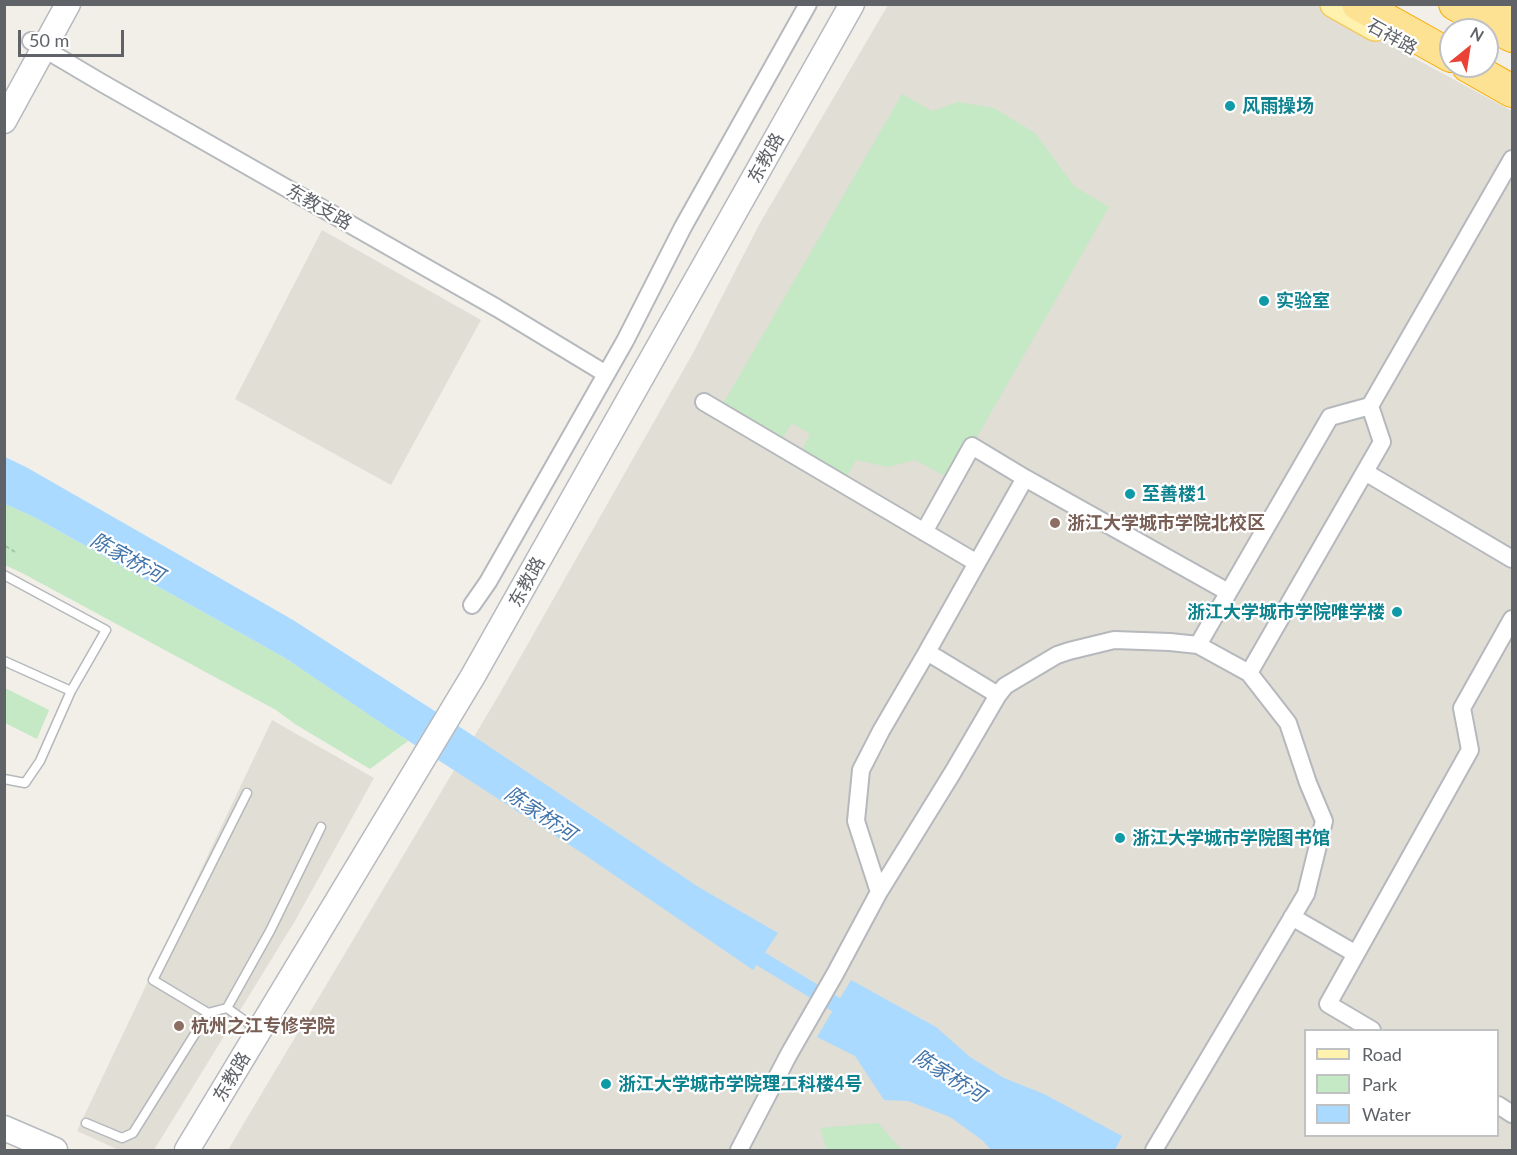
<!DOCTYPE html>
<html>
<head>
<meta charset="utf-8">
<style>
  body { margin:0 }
  #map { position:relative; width:1517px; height:1155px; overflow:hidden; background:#f1efe8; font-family:Lato,sans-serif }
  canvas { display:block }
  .frame { position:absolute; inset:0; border:6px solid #5f6368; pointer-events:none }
  .legend { position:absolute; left:1304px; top:1029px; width:195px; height:108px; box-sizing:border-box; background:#fff; border:2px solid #bfc1c3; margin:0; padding:8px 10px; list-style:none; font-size:18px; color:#5f6368 }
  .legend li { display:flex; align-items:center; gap:12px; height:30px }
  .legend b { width:30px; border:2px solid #bfc1c3 }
  .north { position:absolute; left:1439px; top:18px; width:60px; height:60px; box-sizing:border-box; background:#fff; border:2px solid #bfc1c3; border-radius:50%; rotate:30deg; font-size:16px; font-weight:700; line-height:24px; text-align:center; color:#5f6368 }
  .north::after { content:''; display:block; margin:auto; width:21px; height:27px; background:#ea4335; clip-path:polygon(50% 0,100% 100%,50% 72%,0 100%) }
  .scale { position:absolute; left:18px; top:30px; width:106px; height:27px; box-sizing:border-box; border:3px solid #5f6368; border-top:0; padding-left:8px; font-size:18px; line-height:21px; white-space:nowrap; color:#5f6368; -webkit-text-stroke:4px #fff; paint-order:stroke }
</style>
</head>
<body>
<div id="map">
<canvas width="1517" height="1155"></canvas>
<div class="frame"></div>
<ul class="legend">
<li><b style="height:8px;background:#fff2af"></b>Road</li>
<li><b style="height:16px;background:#c5e8c5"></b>Park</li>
<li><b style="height:16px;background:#aadaff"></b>Water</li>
</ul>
<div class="north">N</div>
<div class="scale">50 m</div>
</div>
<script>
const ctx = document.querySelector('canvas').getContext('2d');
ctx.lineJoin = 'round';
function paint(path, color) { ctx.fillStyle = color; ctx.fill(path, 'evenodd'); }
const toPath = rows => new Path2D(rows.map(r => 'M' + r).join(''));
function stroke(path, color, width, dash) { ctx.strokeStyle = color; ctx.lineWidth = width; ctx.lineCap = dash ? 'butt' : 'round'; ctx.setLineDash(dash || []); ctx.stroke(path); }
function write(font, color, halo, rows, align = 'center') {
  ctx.font = font + ' Lato,"Noto Sans SC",sans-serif'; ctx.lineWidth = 4.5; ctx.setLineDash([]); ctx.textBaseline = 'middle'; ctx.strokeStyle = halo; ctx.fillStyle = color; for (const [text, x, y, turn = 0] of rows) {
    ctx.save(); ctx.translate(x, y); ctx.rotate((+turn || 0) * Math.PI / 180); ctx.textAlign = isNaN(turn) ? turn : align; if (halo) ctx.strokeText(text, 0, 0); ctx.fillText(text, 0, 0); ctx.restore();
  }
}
paint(toPath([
  [888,5,1316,5,1512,111,1512,1150,228,1150,500,693,693,353,760,223],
  [1306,1030,1498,1030,1498,1136,1306,1136],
  [322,230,481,320,391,485,235,399],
  [272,720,374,778,295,921,154,1150,119,1150,77,1131]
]), '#e1ded6');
paint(toPath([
  [902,94,932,111,958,102,994,108,1035,133,1074,186,1109,207,958,470,943,475,915,460,888,467,856,460,846,478,801,452,810,434,792,423,783,438,723,404],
  [5,504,34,517,285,658,408,741,370,769,295,724,276,710,22,573,5,565],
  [5,688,49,710,37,739,5,723],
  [878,1123,896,1144,904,1150,827,1150,820,1128]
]), '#c5e8c5');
paint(toPath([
  [5,457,26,467,293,620,469,733,700,888,778,933,753,970,582,853,387,727,285,658,34,517,5,504],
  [851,980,936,1027,970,1057,1004,1078,1044,1094,1122,1136,1115,1150,991,1150,982,1140,950,1117,908,1101,884,1100,855,1056,817,1037]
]), '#aadaff');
stroke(toPath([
  [743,948,853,1015]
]), '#aadaff', 15);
const lane = toPath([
  [4,575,106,630,71,691],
  [4,661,71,691,40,761,25,783,4,779],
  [227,1008,208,1013,153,980,247,793],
  [258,1030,227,1008,270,931,321,827],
  [86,1123,122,1138,133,1133,208,1013]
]);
const street = toPath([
  [31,41,102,83,497,308,606,374],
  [704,402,977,563,927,652],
  [1365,472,1512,559],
  [1025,478,1228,592],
  [924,532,972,446,1025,478,977,563],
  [472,605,488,582,625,341,683,227,808,4],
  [1198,645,1330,417,1370,406,1512,159],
  [1249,673,1382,442,1370,406],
  [879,892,856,821,861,770,881,731,927,652,998,695],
  [1292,917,1356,954],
  [1372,1030,1328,1004,1470,750,1462,708,1512,619],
  [1498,1105,1512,1114],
  [739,1150,789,1054,835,974,879,892,953,772,998,695,1005,686,1057,655,1069,651,1114,640,1170,642,1198,645,1249,673,1288,723,1308,783,1324,821,1306,894,1154,1150]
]);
const secondary = toPath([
  [4,121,68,4],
  [4,1128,55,1150],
  [187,1150,473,676,852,4]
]);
const primary = toPath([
  [1334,4,1375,27]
]);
const highway = toPath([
  [1358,4,1451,56],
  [1455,4,1512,36],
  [1503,4,1512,10],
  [1468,66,1512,91]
]);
stroke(lane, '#b5b8bc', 11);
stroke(street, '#b5b8bc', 20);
stroke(secondary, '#b6babf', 27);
stroke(primary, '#f2c960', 30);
stroke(highway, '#f9ab00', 34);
stroke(toPath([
  [4,545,15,552]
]), '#9cc7a9', 2, [6, 3]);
stroke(lane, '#fff', 8);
stroke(street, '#fff', 16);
stroke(secondary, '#fff', 24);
stroke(primary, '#fff2af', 27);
stroke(highway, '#fde293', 32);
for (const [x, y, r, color] of [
  [1230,106,6,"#0f9aa8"],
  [1264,301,6,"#0f9aa8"],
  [1130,494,6,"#0f9aa8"],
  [1055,523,6,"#8d6e63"],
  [1397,612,6,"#0f9aa8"],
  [1120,838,6,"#0f9aa8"],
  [179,1026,6,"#8d6e63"],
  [606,1084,6,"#0f9aa8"]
]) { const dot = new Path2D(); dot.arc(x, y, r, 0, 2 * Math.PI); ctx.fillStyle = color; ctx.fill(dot); stroke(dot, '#fff', 2); }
write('18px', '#5f6368', '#fff', [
  ["石祥路",1392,37,29],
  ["东教路",766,158,-61],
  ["东教支路",319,207,30],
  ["东教路",527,582,-61],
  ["东教路",232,1077,-59]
]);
write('bold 18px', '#0d838f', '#fff', [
  ["风雨操场",1242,106],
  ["实验室",1276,301],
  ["至善楼1",1142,494],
  ["浙江大学城市学院唯学楼",1385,612,"right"],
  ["浙江大学城市学院图书馆",1132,838],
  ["浙江大学城市学院理工科楼4号",618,1084]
], 'left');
write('bold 18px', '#785e54', '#fff', [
  ["浙江大学城市学院北校区",1067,523],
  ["杭州之江专修学院",191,1026]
], 'left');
write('italic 20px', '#4174aa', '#fff', [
  ["陈家桥河",127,558,29],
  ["陈家桥河",540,814,34],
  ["陈家桥河",949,1076,32]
]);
</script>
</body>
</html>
